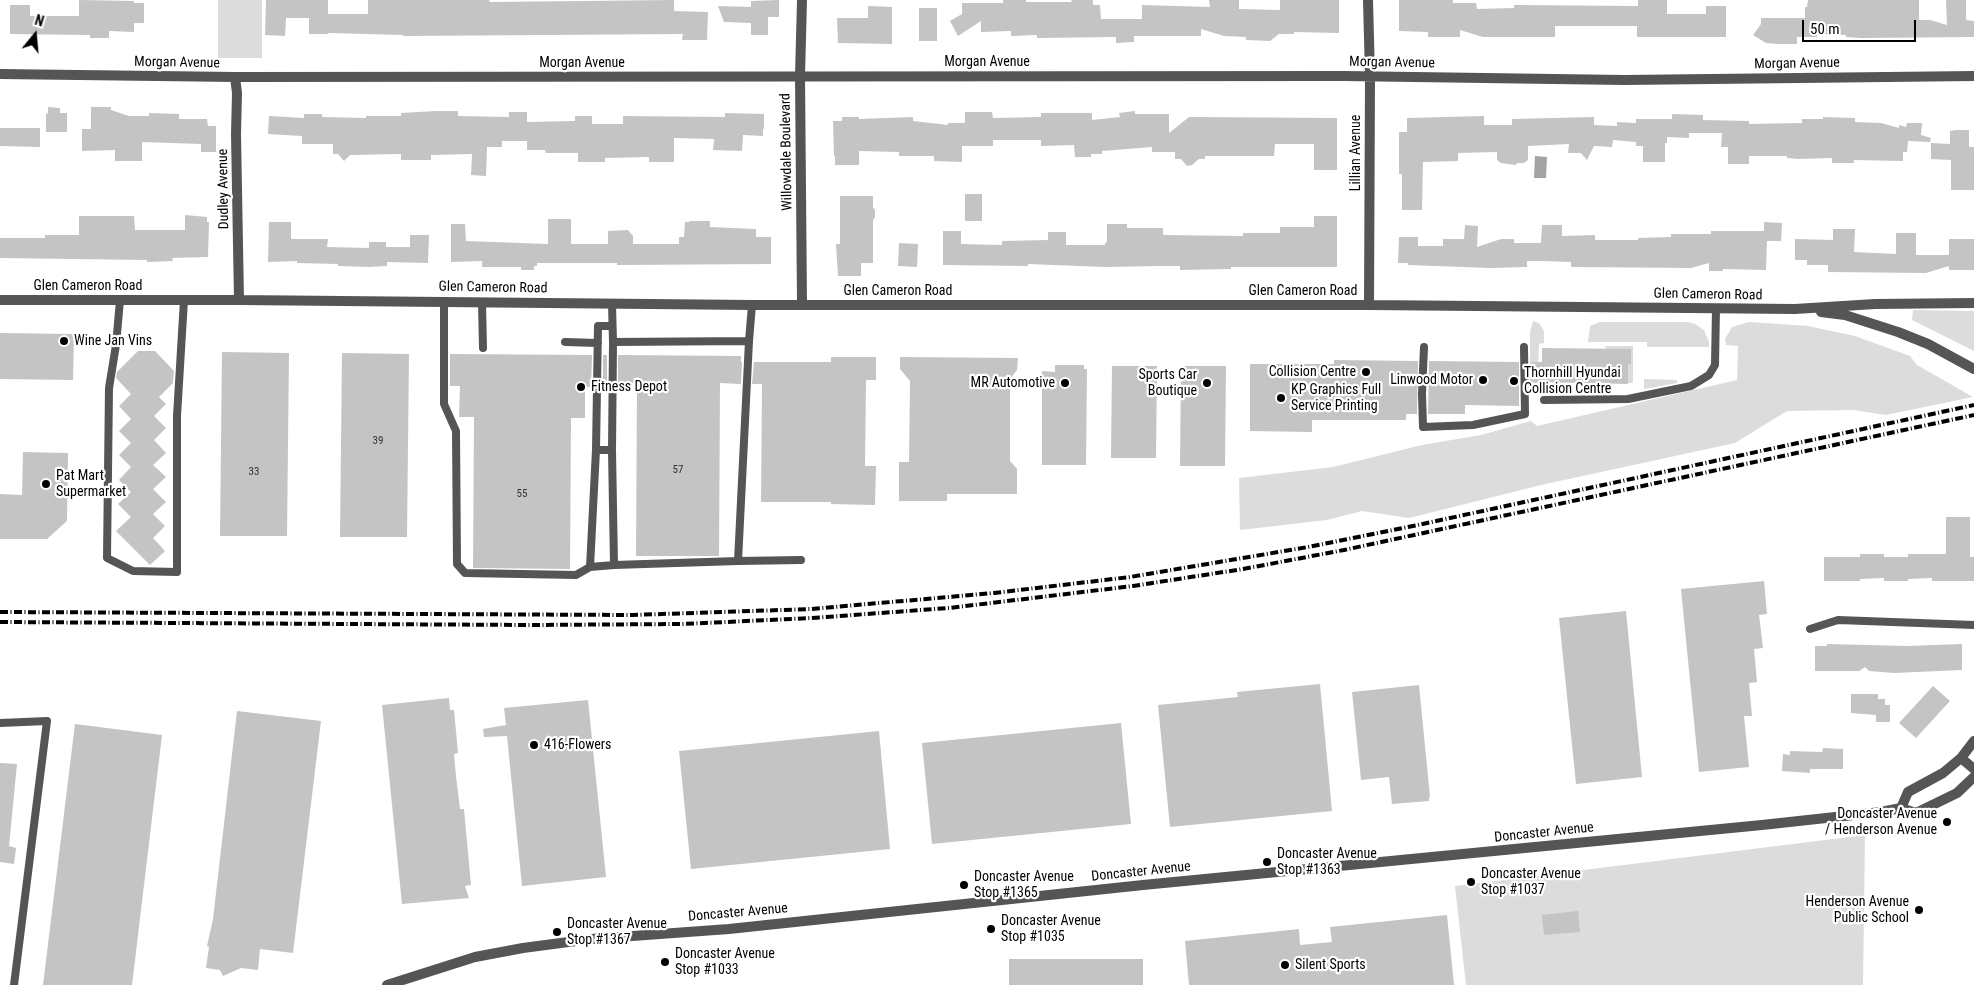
<!DOCTYPE html>
<html>
<head>
<meta charset="utf-8">
<style>
  body { margin:0 }
  #map { position:relative; width:1974px; height:985px; overflow:hidden; background:#fff; font-family:"Roboto Condensed",sans-serif }
  canvas { display:block }
  .north { position:absolute; left:10px; top:10px; width:50px; height:50px; -webkit-text-stroke:4px #fff; paint-order:stroke; rotate:17deg; font-size:14px; font-weight:700; line-height:20px; text-align:center; color:#000 }
  .north::after { content:''; display:block; margin:auto; width:18px; height:22px; background:#000; clip-path:polygon(50% 0,100% 100%,50% 72%,0 100%) }
  .scale { position:absolute; left:1802px; top:20px; width:114px; height:22px; box-sizing:border-box; border:2px solid #000; border-top:0; padding-left:6px; font-size:15px; line-height:18px; white-space:nowrap; color:#000; -webkit-text-stroke:4px #fff; paint-order:stroke }
</style>
</head>
<body>
<div id="map">
<canvas width="1974" height="985"></canvas>
<div class="north">N</div>
<div class="scale">50 m</div>
</div>
<script>
const ctx = document.querySelector('canvas').getContext('2d');
ctx.lineJoin = 'round';
function paint(path, color) { ctx.fillStyle = color; ctx.fill(path, 'evenodd'); }
const toPath = rows => new Path2D(rows.map(r => 'M' + r).join(''));
function stroke(path, color, width, dash) { ctx.strokeStyle = color; ctx.lineWidth = width; ctx.lineCap = dash ? 'butt' : 'round'; ctx.setLineDash(dash || []); ctx.stroke(path); }
function write(font, color, halo, rows, align = 'center') {
  ctx.font = font + ' "Roboto Condensed",sans-serif'; ctx.lineWidth = 4.5; ctx.setLineDash([]); ctx.textBaseline = 'middle'; ctx.strokeStyle = halo; ctx.fillStyle = color; for (const [text, x, y, turn = 0] of rows) {
    ctx.save(); ctx.translate(x, y); ctx.rotate((+turn || 0) * Math.PI / 180); ctx.textAlign = isNaN(turn) ? turn : align; if (halo) ctx.strokeText(text, 0, 0); ctx.fillText(text, 0, 0); ctx.restore();
  }
}
paint(toPath([
  [218,0,262,0,262,58,218,58],
  [1913,310,1974,311,1974,351,1912,320],
  [1533,321,1539,323,1544,331,1544,343,1539,344,1537,384,1530,384,1530,332],
  [1600,322,1688,322,1695,324,1704,330,1709,342,1709,347,1647,347,1647,342,1588,342,1590,326],
  [1749,322,1808,326,1855,336,1910,356,1917,365,1973,397,1886,415,1853,410,1787,411,1735,443,1541,485,1409,518,1362,511,1327,520,1240,530,1239,478,1333,467,1422,445,1481,435,1531,421,1537,426,1737,380,1738,346,1726,345,1725,339,1732,327],
  [1605,346,1633,346,1633,383,1628,383,1628,364,1631,364,1631,349,1606,349],
  [1644,379,1677,380,1677,383,1644,389],
  [1865,835,1863,985,1466,985,1455,886]
]), '#dcdcdc');
paint(toPath([
  [1535,156,1547,157,1546,178,1534,178]
]), '#a3a3a3');
paint(toPath([
  [79,0,134,1,134,3,144,3,144,23,134,23,134,32,109,31,109,38,90,38,90,35,10,34,10,5,30,5,30,16,79,16],
  [266,0,328,0,328,14,368,14,368,0,489,0,490,2,674,0,674,11,708,12,707,40,682,40,683,34,403,36,403,35,328,33,328,34,309,34,309,18,286,18,285,36,265,35],
  [779,0,779,17,768,17,768,35,751,35,751,23,724,22,718,6,751,7,751,1],
  [1003,0,1026,0,1026,2,1072,2,1071,0,1093,0,1093,5,1100,5,1101,19,1142,19,1142,5,1210,7,1209,0,1239,0,1239,9,1280,10,1280,0,1339,0,1339,33,1294,32,1294,34,1279,34,1270,41,1246,40,1246,37,1224,36,1201,29,1201,36,1134,36,1134,42,1116,43,1116,37,1037,38,1037,35,1011,36,1011,31,981,32,981,21,958,36,950,21,962,14,962,3,1003,3],
  [1399,0,1453,0,1453,3,1476,3,1477,9,1514,8,1514,5,1636,6,1638,6,1638,0,1667,0,1667,14,1706,14,1706,6,1726,6,1726,37,1637,37,1637,26,1555,26,1555,37,1483,37,1460,30,1460,37,1428,37,1428,32,1399,31],
  [1808,0,1919,0,1919,20,1930,20,1947,25,1946,0,1966,0,1966,20,1974,21,1974,37,1861,38,1846,37,1846,35,1817,34,1817,37,1797,37,1797,44,1779,44,1766,43,1753,35,1761,24,1761,18,1805,18,1805,7,1807,7],
  [868,6,892,7,892,44,838,43,837,18,868,18],
  [919,8,937,8,937,41,919,41],
  [48,107,60,108,60,113,67,113,67,132,46,132,46,114,48,113],
  [91,107,111,107,111,110,129,116,149,116,149,113,179,114,179,119,207,119,208,126,216,126,216,152,201,152,201,144,142,142,142,161,115,161,115,150,82,151,82,129,91,129],
  [436,111,458,111,458,116,509,117,509,112,527,112,527,122,575,121,575,116,592,116,592,124,623,124,623,116,725,117,725,113,764,114,764,129,763,129,763,136,743,135,742,151,713,150,714,139,674,138,674,162,649,162,649,157,605,158,605,162,578,162,578,153,546,153,545,150,527,150,527,141,502,141,502,147,487,147,486,176,471,175,472,154,431,155,431,160,401,160,401,154,350,155,344,161,338,154,333,154,333,144,302,144,302,136,268,134,269,116,304,118,304,114,322,114,322,117,366,118,366,116,401,116,401,113],
  [1135,111,1135,114,1169,114,1169,133,1189,117,1337,118,1337,170,1314,170,1314,144,1275,144,1274,156,1205,156,1205,159,1199,159,1192,165,1187,166,1181,159,1175,159,1175,152,1152,152,1152,147,1102,151,1102,154,1091,154,1091,157,1075,157,1074,145,1041,146,1041,140,993,140,993,146,962,146,962,162,934,161,934,156,899,156,899,152,859,151,859,165,835,165,835,156,834,156,833,121,842,121,842,117,859,117,859,119,913,117,913,121,948,125,948,123,965,123,965,112,992,112,993,118,1041,117,1041,113,1092,113,1092,120,1120,117,1119,113],
  [1672,114,1703,115,1703,120,1749,121,1749,124,1802,123,1802,119,1823,119,1823,117,1855,118,1855,122,1881,123,1899,128,1899,125,1906,127,1907,123,1922,123,1921,135,1931,138,1930,142,1908,141,1907,152,1903,152,1903,161,1854,160,1854,163,1832,163,1832,158,1798,159,1787,158,1787,156,1749,156,1749,164,1728,164,1728,147,1721,147,1722,133,1689,133,1689,138,1667,137,1667,143,1665,143,1665,162,1643,162,1643,146,1636,146,1636,142,1613,140,1612,147,1594,146,1587,160,1581,153,1568,153,1569,144,1528,146,1528,160,1524,163,1517,163,1516,165,1501,163,1497,160,1497,152,1458,153,1458,161,1423,162,1422,210,1402,210,1402,174,1399,174,1399,132,1407,132,1407,118,1484,116,1484,125,1512,125,1512,119,1594,117,1594,125,1617,126,1617,122,1636,123,1636,119,1672,119],
  [0,128,40,128,40,147,0,146],
  [1956,130,1969,130,1969,147,1974,147,1974,190,1951,190,1951,160,1931,159,1931,143,1950,144,1950,131],
  [965,194,982,194,982,221,965,221],
  [840,196,873,196,873,207,875,210,875,217,873,220,873,263,861,263,861,276,838,276,836,244,840,244],
  [185,215,207,217,207,222,209,222,208,257,172,258,173,261,147,262,147,260,0,258,0,238,45,238,45,235,79,235,79,216,134,216,135,230,185,230],
  [1314,216,1337,216,1337,267,1231,267,1231,269,1180,270,1180,266,1161,266,1105,267,1028,264,1028,266,943,265,943,231,961,231,961,244,1002,245,1002,241,1048,240,1048,232,1066,232,1066,245,1105,245,1105,243,1107,242,1107,224,1127,224,1127,228,1163,228,1163,235,1243,236,1243,233,1280,233,1280,227,1314,227],
  [548,219,571,219,571,244,608,244,608,231,628,230,633,236,633,244,679,244,679,237,684,237,685,222,689,222,690,221,710,221,710,227,756,229,756,237,771,237,771,264,617,265,617,263,537,263,537,266,534,266,534,270,521,270,521,267,482,267,482,261,451,262,451,224,465,224,466,241,548,244],
  [269,222,291,222,291,239,328,239,327,247,369,248,369,242,386,242,386,247,410,247,410,235,429,235,428,263,387,262,387,266,369,267,338,266,338,264,297,263,297,261,268,262],
  [1764,222,1782,223,1781,241,1767,241,1766,270,1723,269,1723,271,1709,271,1709,263,1691,268,1571,267,1571,262,1544,261,1527,261,1527,267,1491,268,1408,265,1408,263,1398,263,1399,237,1418,237,1418,246,1443,246,1443,239,1464,239,1465,225,1478,226,1477,247,1501,239,1514,239,1514,243,1541,243,1542,225,1562,225,1562,236,1595,235,1595,240,1638,240,1638,238,1671,237,1671,234,1711,234,1711,231,1764,231],
  [1833,229,1855,229,1854,252,1896,254,1896,233,1916,233,1916,255,1949,255,1949,239,1974,239,1974,270,1949,270,1949,266,1926,273,1828,272,1828,265,1807,265,1807,260,1795,260,1795,239,1833,240],
  [899,243,918,244,917,267,898,266],
  [0,333,74,334,73,380,0,379],
  [1542,348,1631,349,1631,364,1628,364,1628,384,1530,382,1530,362,1542,362],
  [138,351,155,351,174,371,173,383,159,397,166,404,154,416,166,428,154,440,166,453,153,465,166,477,153,489,166,502,153,514,165,526,153,538,165,551,150,565,116,531,131,517,118,504,131,492,119,480,131,467,119,455,131,443,119,431,131,419,119,406,131,394,116,378,117,372],
  [222,352,289,353,287,536,220,536],
  [342,353,409,354,407,537,340,537],
  [450,354,592,355,591,387,585,387,585,418,571,418,570,569,473,568,474,417,459,417,460,386,450,386],
  [603,355,607,355,607,383,603,383],
  [618,355,741,356,741,362,742,362,741,384,720,383,719,556,636,556,637,383,618,383],
  [831,357,876,357,876,380,866,380,865,466,876,466,875,505,831,504,831,502,761,502,762,384,752,384,754,362,831,362],
  [900,357,1018,358,1017,370,1010,379,1010,461,1017,469,1017,494,947,494,947,501,899,501,899,462,909,462,910,381,900,369],
  [1334,360,1418,361,1417,414,1406,414,1406,420,1312,420,1312,432,1250,431,1250,364,1334,364],
  [1429,361,1519,362,1519,406,1465,405,1465,414,1428,414],
  [1055,365,1084,365,1084,369,1087,369,1086,465,1042,465,1042,371,1055,372],
  [1112,366,1157,366,1156,458,1111,458],
  [1181,366,1226,366,1225,466,1180,466],
  [23,452,68,453,67,521,47,539,0,539,0,494,22,495],
  [1946,517,1970,517,1970,557,1974,557,1974,581,1932,581,1932,578,1908,579,1908,581,1884,581,1884,578,1860,579,1860,581,1824,581,1824,557,1860,557,1860,554,1884,554,1884,557,1908,557,1908,554,1946,554],
  [1764,581,1767,614,1759,615,1763,648,1754,649,1757,682,1749,683,1752,716,1744,716,1749,767,1699,772,1681,589],
  [1626,611,1642,777,1576,784,1559,618],
  [1827,644,1907,646,1962,644,1962,670,1894,673,1869,671,1865,667,1859,671,1815,671,1815,646,1827,646],
  [1320,684,1332,811,1170,827,1158,705,1238,697,1237,692],
  [1419,685,1430,797,1429,797,1429,801,1392,804,1389,777,1361,780,1352,692],
  [1933,686,1950,701,1916,738,1899,723],
  [1851,694,1878,694,1878,699,1885,699,1885,705,1890,705,1890,722,1876,722,1876,715,1851,713],
  [449,698,450,710,454,710,458,753,454,754,456,776,460,809,464,809,471,885,465,886,469,898,402,904,382,705],
  [588,700,606,877,522,886,507,736,484,737,483,729,506,725,504,708],
  [237,711,321,721,293,953,260,949,258,970,241,968,223,976,220,970,206,968,209,947,207,946,213,919],
  [1121,723,1131,824,932,844,922,743],
  [75,724,162,735,132,985,43,985],
  [879,731,890,849,691,869,679,751],
  [1823,748,1843,749,1843,769,1810,769,1810,773,1782,771,1783,754,1790,755,1790,751,1822,752],
  [0,763,17,764,9,846,16,848,14,864,0,862],
  [1578,911,1580,932,1544,935,1542,915],
  [1447,915,1454,985,1189,985,1185,941,1299,929,1300,945,1332,942,1330,927],
  [1009,959,1143,959,1143,985,1009,985]
]), '#c4c4c4');
stroke(toPath([
  [120,300,116,345,109,388,107,558,133,571,177,572,177,416,184,300],
  [444,302,444,404,456,431,457,564,465,573,576,575,590,567],
  [482,302,483,348],
  [612,304,613,342,749,341,752,305],
  [565,342,598,343],
  [1424,347,1422,394,1423,427,1473,425,1525,414,1524,347],
  [1544,400,1628,399,1691,386,1709,375,1715,365,1716,308],
  [596,450,612,450,614,565,590,567,596,450,598,326,612,326],
  [612,450,613,342],
  [738,561,801,560],
  [614,565,738,561,749,341],
  [1810,629,1838,620,1974,625],
  [0,723,47,721,14,985]
]), '#555', 8);
stroke(toPath([
  [802,0,800,76,802,304],
  [1368,0,1370,76,1369,305],
  [0,74,235,77,1344,76,1624,80,1974,76],
  [235,77,237,93,236,134,239,300],
  [0,300,239,300,752,305,1369,305,1795,309,1875,304,1974,303],
  [1821,312,1845,315,1898,332,1928,344,1974,369]
]), '#555', 10);
stroke(toPath([
  [1961,758,1974,769],
  [1901,808,1908,792,1943,773,1961,758,1974,741],
  [387,985,475,957,523,948,591,939,729,929,1143,885,1762,825,1881,812,1901,808,1916,813,1957,793,1974,777]
]), '#555', 10);
stroke(toPath([
  [0,612,632,615,811,609,994,593,1130,577,1308,547,1413,526,1974,405],
  [0,622,529,625,682,624,812,618,949,608,1133,586,1243,569,1344,550,1974,415]
]), '#000', 4, [8, 2.5, 1, 2.5]);
for (const [x, y, r, color] of [
  [64,341,5,"#000"],
  [1366,372,5,"#000"],
  [1483,380,5,"#000"],
  [1514,381,5,"#000"],
  [1065,383,5,"#000"],
  [1207,383,5,"#000"],
  [581,387,5,"#000"],
  [1281,398,5,"#000"],
  [46,484,5,"#000"],
  [534,745,5,"#000"],
  [1947,822,5,"#000"],
  [1267,862,5,"#000"],
  [1471,882,5,"#000"],
  [964,885,5,"#000"],
  [1919,910,5,"#000"],
  [991,929,5,"#000"],
  [557,932,5,"#000"],
  [665,962,5,"#000"],
  [1285,965,5,"#000"]
]) { const dot = new Path2D(); dot.arc(x, y, r, 0, 2 * Math.PI); ctx.fillStyle = color; ctx.fill(dot); stroke(dot, '#fff', 2); }
write('11px', '#313131', null, [
  ["39",378,441],
  ["57",678,470],
  ["33",254,472],
  ["55",522,494]
]);
write('14px', '#000', '#fff', [
  ["Morgan Avenue",987,62],
  ["Morgan Avenue",177,63,1],
  ["Morgan Avenue",582,63],
  ["Morgan Avenue",1392,63,1],
  ["Morgan Avenue",1797,64,-1],
  ["Willowdale Boulevard",787,152,-91],
  ["Lillian Avenue",1356,153,-90],
  ["Dudley Avenue",224,189,-91],
  ["Glen Cameron Road",88,286],
  ["Glen Cameron Road",493,288,1],
  ["Glen Cameron Road",898,291],
  ["Glen Cameron Road",1303,291],
  ["Glen Cameron Road",1708,295,1],
  ["Doncaster Avenue",1544,833,-6],
  ["Doncaster Avenue",1141,872,-6],
  ["Doncaster Avenue",738,913,-5]
]);
write('14px', '#000', '#fff', [
  ["Wine Jan Vins",74,341],
  ["Collision Centre",1356,372,"right"],
  ["Thornhill Hyundai",1524,373],
  ["Collision Centre",1524,389],
  ["Sports Car",1197,375,"right"],
  ["Boutique",1197,391,"right"],
  ["Linwood Motor",1473,380,"right"],
  ["MR Automotive",1055,383,"right"],
  ["Fitness Depot",591,387],
  ["KP Graphics Full",1291,390],
  ["Service Printing",1291,406],
  ["Pat Mart",56,476],
  ["Supermarket",56,492],
  ["416-Flowers",544,745],
  ["Doncaster Avenue",1937,814,"right"],
  ["/ Henderson Avenue",1937,830,"right"],
  ["Doncaster Avenue",1277,854],
  ["Stop #1363",1277,870],
  ["Doncaster Avenue",1481,874],
  ["Stop #1037",1481,890],
  ["Doncaster Avenue",974,877],
  ["Stop #1365",974,893],
  ["Henderson Avenue",1909,902,"right"],
  ["Public School",1909,918,"right"],
  ["Doncaster Avenue",1001,921],
  ["Stop #1035",1001,937],
  ["Doncaster Avenue",567,924],
  ["Stop #1367",567,940],
  ["Doncaster Avenue",675,954],
  ["Stop #1033",675,970],
  ["Silent Sports",1295,965]
], 'left');
</script>
</body>
</html>
